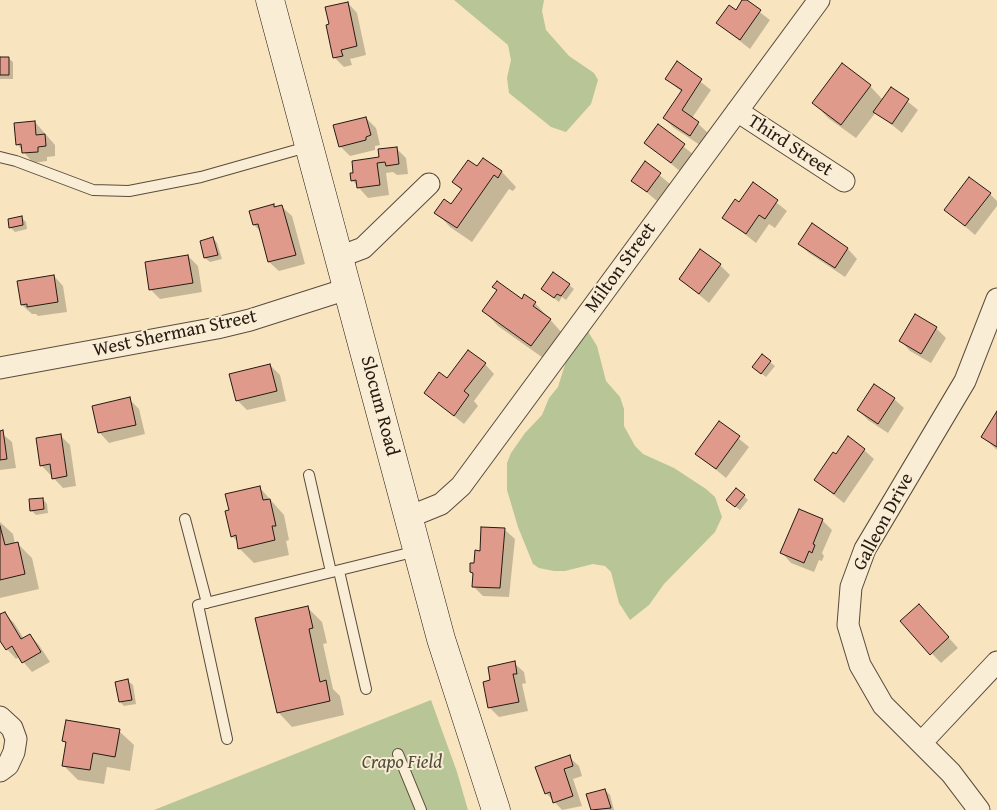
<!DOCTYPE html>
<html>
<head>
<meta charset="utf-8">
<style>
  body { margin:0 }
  canvas { display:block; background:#f8e4be }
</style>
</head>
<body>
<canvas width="997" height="810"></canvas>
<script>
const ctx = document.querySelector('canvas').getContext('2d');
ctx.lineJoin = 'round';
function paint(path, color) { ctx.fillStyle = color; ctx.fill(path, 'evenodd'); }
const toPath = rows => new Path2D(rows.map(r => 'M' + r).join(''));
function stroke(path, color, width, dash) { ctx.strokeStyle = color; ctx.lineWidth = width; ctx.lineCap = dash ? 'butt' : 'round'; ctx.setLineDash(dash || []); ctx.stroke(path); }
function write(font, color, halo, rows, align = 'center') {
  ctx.font = font + ' "Gentium Book Plus",serif'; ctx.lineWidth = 4; ctx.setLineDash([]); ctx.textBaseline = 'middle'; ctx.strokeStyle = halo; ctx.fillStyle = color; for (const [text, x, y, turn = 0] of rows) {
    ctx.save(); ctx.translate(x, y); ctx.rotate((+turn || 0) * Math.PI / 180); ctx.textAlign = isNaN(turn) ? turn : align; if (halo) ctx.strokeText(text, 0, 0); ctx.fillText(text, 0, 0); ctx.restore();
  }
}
paint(toPath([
  [454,0,544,0,542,11,546,30,569,56,594,73,598,80,591,104,566,132,551,127,509,93,507,78,511,60,508,45],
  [587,330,597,346,606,381,620,397,624,409,624,426,635,446,643,454,674,468,706,489,715,497,722,517,715,532,664,584,649,605,630,620,619,603,611,572,605,566,593,564,565,571,554,571,539,568,533,564,518,527,507,490,507,463,511,453,525,433,542,415,549,398,558,387,572,342],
  [431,700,457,772,468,810,154,810]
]), '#b8c596');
paint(toPath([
  [744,0,770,20,750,49,717,23,736,11],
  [348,3,357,13,366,55,350,59,352,65,344,67,334,57,330,26],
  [0,58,8,58,13,62,13,79,0,79],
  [677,63,711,90,692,118,708,133,700,145,674,128,664,118,682,92,666,79],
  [870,86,883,100,891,88,918,110,902,133,876,112,856,138,828,118,814,103],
  [366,118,376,128,380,145,375,146,375,150,350,156,340,146],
  [35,122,55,145,55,156,47,157,47,161,33,163,17,144],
  [658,126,694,155,681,172,646,143],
  [396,148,406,158,408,174,397,175,393,172,386,173,389,195,368,198,352,180],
  [483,159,502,172,516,187,513,191,509,189,472,242,450,227,436,212,451,206,462,191,454,182,477,168],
  [645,163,670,184,657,201,632,180],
  [753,184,787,211,775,228,769,224,756,243,723,217,739,204],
  [990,194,997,201,997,206,975,235,946,210],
  [273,206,276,208,282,207,292,216,305,264,279,271,269,262,261,232,254,225,251,212],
  [21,217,26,222,27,229,15,232,10,227],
  [812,225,848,249,857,259,845,277,809,253,799,244],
  [213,238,217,243,222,259,210,262,205,258],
  [188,256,198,266,202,292,160,299,150,289],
  [720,265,730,275,709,303,680,279],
  [54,276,63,286,67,312,38,316,36,314,32,314,22,305],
  [569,285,574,289,566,300,562,297,559,302,542,289],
  [522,300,535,303,564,335,546,360,498,326,484,311],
  [936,328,946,338,931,363,910,351,901,341],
  [762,356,775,366,766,377,758,371],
  [485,364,494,374,474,401,478,406,464,424,425,393,447,380],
  [270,365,280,375,286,401,247,410,237,400],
  [129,399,139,409,145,434,109,443,100,433,93,407],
  [894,399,904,408,888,433,868,420,858,410],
  [997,414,997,450,983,437],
  [720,423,749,447,726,478,697,454],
  [0,432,12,442,16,468,0,470],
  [60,435,70,445,76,486,63,488,41,465],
  [864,450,874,459,844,503,815,480],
  [260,488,284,515,289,540,286,541,289,555,254,563,239,548,238,542,232,536],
  [744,496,748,500,740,510,732,504],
  [43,499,47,504,48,513,36,515,31,510],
  [822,520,832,530,822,553,824,556,822,561,819,560,814,572,791,563,782,553],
  [0,522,13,534,15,544,17,543,32,558,39,589,0,598],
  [505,530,515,539,509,597,483,596,473,586,474,575,471,572,481,552],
  [307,607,322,622,327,643,323,644,333,689,340,696,344,715,292,727,278,712],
  [4,613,14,623,24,639,30,635,39,645,50,662,32,672,19,657,16,659,7,649,0,638,0,616],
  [928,615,958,648,941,663,901,621],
  [514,663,524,672,526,683,522,684,528,711,499,717,489,707,492,681],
  [128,681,133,685,136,704,124,706,120,702],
  [119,731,134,745,130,771,107,767,104,784,78,780,63,765,67,744,63,741],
  [569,757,579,766,582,776,573,779,582,806,562,810,546,793],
  [605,790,610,795,614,810,592,810,588,795]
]), '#0003');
const building = toPath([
  [742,0,747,0,761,10,740,40,716,23,729,5,736,10,742,0],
  [348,2,357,46,341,50,343,56,333,58,326,25,329,24,325,7,348,2],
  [0,57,9,57,9,75,0,75,0,57],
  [677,61,702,79,682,110,699,122,690,136,663,118,682,90,665,79,677,61],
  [842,63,871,85,841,125,812,103,842,63],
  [891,87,909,99,892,124,873,112,891,87],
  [366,117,371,135,366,137,366,140,339,147,333,125,366,117],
  [35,121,36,135,45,134,46,146,38,147,38,152,22,153,21,144,16,145,14,123,35,121],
  [658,124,685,144,671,163,644,143,658,124],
  [397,147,399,164,386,166,385,162,377,163,380,185,357,188,356,180,351,181,350,173,353,173,352,161,379,157,378,149,397,147],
  [483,158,502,171,498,178,494,175,457,228,434,213,444,199,451,204,462,189,452,182,468,160,477,166,483,158],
  [645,161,661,173,647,192,631,181,645,161],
  [969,177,991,193,965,226,944,210,969,177],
  [753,182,778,200,765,219,759,215,746,234,722,218,735,199,739,202,753,182],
  [274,204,274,207,282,205,296,255,268,262,258,224,253,225,249,211,274,204],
  [22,216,23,225,9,228,8,219,22,216],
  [812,223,848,248,835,268,798,244,812,223],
  [213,237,218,255,204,258,200,241,213,237],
  [700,249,721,264,699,294,679,279,700,249],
  [188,255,193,283,149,290,145,262,188,255],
  [553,272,570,284,561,296,557,294,554,298,541,289,553,272],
  [54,275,58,302,27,307,27,304,21,305,17,281,54,275],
  [497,281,522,299,524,294,536,302,533,306,551,319,531,346,482,311,497,290,492,287,497,281],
  [915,314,937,327,921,354,899,341,915,314],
  [468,350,486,363,464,391,469,395,454,416,424,393,439,372,447,378,468,350],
  [762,354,771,361,761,374,752,367,762,354],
  [270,364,277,391,236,401,229,374,270,364],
  [874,384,895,398,878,424,857,410,874,384],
  [130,397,136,425,98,433,92,406,130,397],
  [997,411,997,447,981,437,997,411],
  [719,421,740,436,716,469,695,454,719,421],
  [3,430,7,459,0,460,0,431,3,430],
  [61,434,67,476,52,479,50,464,40,466,36,438,61,434],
  [848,436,865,449,834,494,814,480,833,452,836,454,848,436],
  [260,486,263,500,270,499,276,526,272,526,275,540,238,549,236,535,231,537,225,511,229,510,225,494,260,486],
  [736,488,745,495,735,507,726,500,736,488],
  [43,498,44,509,30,511,29,499,43,498],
  [799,509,823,519,813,544,815,545,812,553,809,551,804,563,780,553,799,509],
  [0,526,5,545,18,542,25,574,0,580,0,526],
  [481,527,505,528,500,588,472,587,473,573,470,572,470,563,474,563,475,550,480,551,481,527],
  [919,604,949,637,930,655,900,621,919,604],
  [308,606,313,628,309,629,320,682,326,680,330,701,277,713,255,618,308,606],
  [5,612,21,639,30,634,41,652,22,663,12,646,6,650,0,641,0,614,5,612],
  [515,661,517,674,513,674,519,702,488,708,483,682,490,680,488,667,515,661],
  [128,679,132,700,119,702,115,682,128,679],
  [66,720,120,729,115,757,93,753,90,770,62,766,66,742,62,741,66,720],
  [570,755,573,766,564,769,573,796,553,803,550,792,545,794,535,767,570,755],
  [605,789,611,808,591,810,586,794,605,789]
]);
paint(building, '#df9a8b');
stroke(building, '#251a12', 1);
const service = toPath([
  [0,157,16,161,93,190,129,191,201,177,307,147],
  [309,475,331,572],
  [185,519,207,603],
  [339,571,366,689],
  [227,739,198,605,417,551],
  [398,754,421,810]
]);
const minor = toPath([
  [737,111,844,181],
  [339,257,363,248,429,184],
  [0,368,217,328,250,320,347,289],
  [409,517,441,504,461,486,819,0],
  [0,717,12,728,16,739,14,752,8,765,0,771],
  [921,743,997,662],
  [979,810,951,773,883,705,860,665,848,625,851,587,865,549,965,381,997,299]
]);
const secondary = toPath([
  [270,0,441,639,496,810]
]);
stroke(service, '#5a4c3d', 12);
stroke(minor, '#5a4c3d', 23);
stroke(secondary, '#251a12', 29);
stroke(service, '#faedd5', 10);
stroke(minor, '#faedd5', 21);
stroke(secondary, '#faedd5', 28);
write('19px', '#251a12', '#faedd5', [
  ["Third Street",790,146,33],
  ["Milton Street",621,268,-54],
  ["West Sherman Street",175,334,-12],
  ["Slocum Road",379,406,75],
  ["Galleon Drive",884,522,-62]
]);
write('italic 19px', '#514d3a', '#faedd5', [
  ["Crapo Field",402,763]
]);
</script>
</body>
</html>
